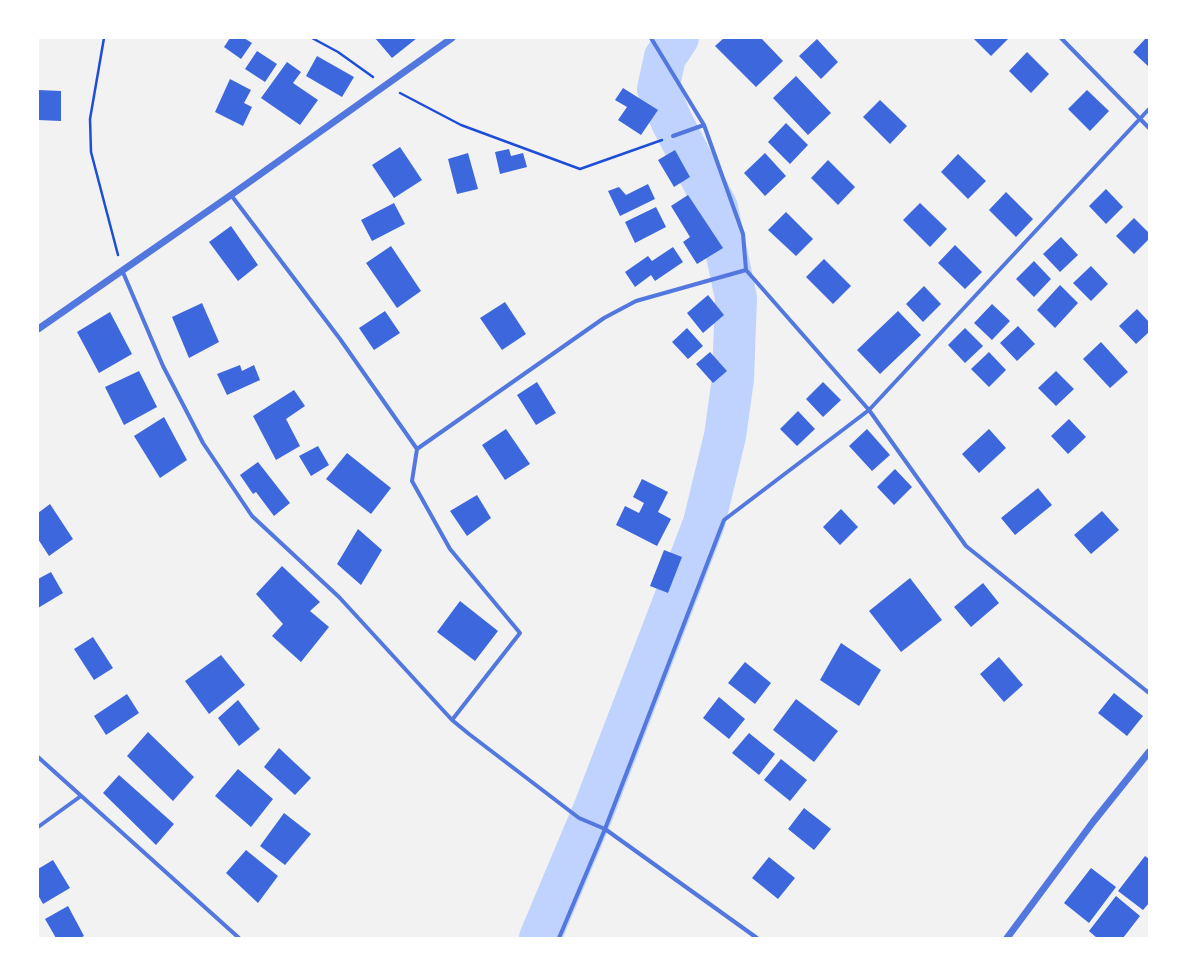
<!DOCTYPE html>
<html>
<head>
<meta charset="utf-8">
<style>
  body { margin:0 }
  #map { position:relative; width:1187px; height:976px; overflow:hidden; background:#f2f2f2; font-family:"Noto Serif",serif }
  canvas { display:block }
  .frame { position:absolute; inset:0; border:39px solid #fff; pointer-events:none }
</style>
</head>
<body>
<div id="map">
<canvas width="1187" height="976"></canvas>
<div class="frame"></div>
</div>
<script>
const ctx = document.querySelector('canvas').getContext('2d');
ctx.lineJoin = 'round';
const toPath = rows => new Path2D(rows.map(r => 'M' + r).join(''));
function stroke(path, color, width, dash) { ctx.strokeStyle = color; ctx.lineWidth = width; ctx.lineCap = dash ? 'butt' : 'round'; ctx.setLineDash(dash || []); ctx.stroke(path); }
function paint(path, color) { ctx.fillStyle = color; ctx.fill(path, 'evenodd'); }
stroke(toPath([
  [540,938,593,812,704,523,725,436,733,379,736,298,717,208,672,122,658,89,665,57,678,38]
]), '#bfd3fe', 42);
paint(toPath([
  [230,38,244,38,252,43,241,59,224,47],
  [375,38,417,38,392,58],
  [724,38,761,38,783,61,756,87,715,46],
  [973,38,1009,38,991,56],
  [1146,38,1149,38,1149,67,1133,52],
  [817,39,838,62,821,79,799,56],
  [257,51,277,64,265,82,245,69],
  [1027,52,1049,74,1031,93,1009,71],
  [317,56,354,77,342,97,306,76],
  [287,62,301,72,293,83,318,100,300,125,261,98],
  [796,76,831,113,808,135,773,98],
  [230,79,251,90,244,103,252,107,243,126,215,112],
  [623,88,658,110,641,135,618,120,627,107,615,100],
  [38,90,61,91,61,121,38,120],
  [1087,90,1109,111,1090,131,1068,109],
  [880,100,907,126,890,144,863,117],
  [786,123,808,145,790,164,768,142],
  [400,147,422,180,394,198,372,165],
  [509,149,511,156,523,153,527,167,500,174,495,152],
  [675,150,690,177,674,187,658,160],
  [468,153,478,189,457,194,448,159],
  [765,153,786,176,765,196,744,173],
  [958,154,986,181,968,199,941,172],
  [828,160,855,187,838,205,811,178],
  [648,184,655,199,620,216,608,191,619,187,626,195],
  [1106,189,1123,207,1106,224,1089,206],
  [1006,192,1033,219,1016,237,989,210],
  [688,195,723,248,697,264,683,242,690,237,671,206],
  [394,203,405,224,372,241,361,220],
  [920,203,947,229,930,247,903,220],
  [656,207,666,227,635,243,625,222],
  [786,212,813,239,796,256,768,230],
  [1134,218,1149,233,1149,239,1134,254,1116,236],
  [231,226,258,265,238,281,209,242],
  [1061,237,1078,255,1060,272,1043,254],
  [955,245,982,272,965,289,938,263],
  [391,246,421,291,397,308,366,263],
  [673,247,683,262,655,281,651,275,635,287,625,272,648,256,652,261],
  [824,259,851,286,833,304,806,277],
  [1034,261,1051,279,1034,297,1016,279],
  [1091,266,1108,284,1091,301,1073,283],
  [1060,285,1078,303,1055,328,1037,310],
  [924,286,941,304,923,322,906,304],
  [708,295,724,315,703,333,687,313],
  [505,302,526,334,502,350,480,318],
  [202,303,219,342,189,358,172,317],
  [992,304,1010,321,992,340,974,323],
  [1137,309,1149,322,1149,332,1136,344,1119,326],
  [385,311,400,333,374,350,359,328],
  [898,311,921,335,880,374,857,350],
  [110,312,132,354,99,373,77,332],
  [1018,326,1035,344,1017,361,1000,343],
  [687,328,703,346,688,359,672,342],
  [965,328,983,346,965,363,948,345],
  [1101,342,1128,372,1110,388,1083,359],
  [710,352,727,371,713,383,696,364],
  [989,352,1006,370,989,387,971,369],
  [240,365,242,371,254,365,260,380,227,395,217,374],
  [139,371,157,407,124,425,105,387],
  [1056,371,1074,389,1056,406,1038,388],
  [537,382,556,413,536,425,517,395],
  [823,382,841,400,823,417,806,399],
  [294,390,305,406,286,419,300,446,276,460,253,416],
  [798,411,815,429,797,446,780,429],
  [164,417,187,460,160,478,134,436],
  [1069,419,1086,437,1068,454,1051,436],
  [506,429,530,464,505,480,482,445],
  [867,429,890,455,872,471,849,446],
  [989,429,1006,448,979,473,962,454],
  [318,446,329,465,311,476,299,456],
  [347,453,391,488,371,514,326,479],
  [258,462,290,503,274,516,256,492,253,494,240,475],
  [895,469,912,487,894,505,877,487],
  [642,479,668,492,658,512,671,519,657,546,616,525,625,506,639,513,644,503,633,497],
  [1038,488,1052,505,1015,535,1001,518],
  [477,495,491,518,467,536,450,511],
  [50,504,73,539,49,556,38,539,38,513],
  [841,509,858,527,840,545,823,527],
  [1102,511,1119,530,1091,554,1074,535],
  [358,529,382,550,361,585,337,564],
  [664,550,682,557,668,593,650,586],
  [282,566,320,602,310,611,329,627,301,662,272,636,283,624,256,594],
  [51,572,63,593,38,608,38,579],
  [910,578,942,620,901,652,869,611],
  [983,583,999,603,971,627,954,607],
  [460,601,498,631,475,661,437,632],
  [93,637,113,668,94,680,74,649],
  [841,643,881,670,859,706,820,680],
  [221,655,245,685,209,714,185,681],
  [999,657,1023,685,1004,702,980,674],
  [745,662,771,683,755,704,728,683],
  [1114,693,1143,716,1127,736,1098,713],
  [127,694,139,713,106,735,94,716],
  [719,697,745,719,729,739,703,718],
  [796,699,838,731,814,762,773,730],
  [238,700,260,729,239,746,218,718],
  [148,732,194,777,173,801,127,756],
  [749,733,775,754,759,775,732,753],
  [279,748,311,778,295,795,264,767],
  [781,759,807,780,790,801,764,780],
  [238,769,273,799,251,827,215,796],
  [119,775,174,824,156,845,103,793],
  [804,808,831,829,814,850,788,829],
  [284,813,311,834,285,865,260,846],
  [246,850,278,876,258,903,226,873],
  [1145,856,1149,859,1149,903,1143,910,1118,891],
  [769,857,795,878,778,899,752,878],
  [53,860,70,888,43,904,38,895,38,869],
  [1091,868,1116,887,1089,923,1064,903],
  [1116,896,1140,916,1123,938,1097,938,1089,931],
  [68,906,84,936,80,938,56,938,45,919]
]), '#3d67dc');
stroke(toPath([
  [104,38,90,119,91,152,118,255],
  [312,38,338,52,373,77],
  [400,93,461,125,580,169,662,140]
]), '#1d4ed8', 2.5);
stroke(toPath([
  [651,38,704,125,743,234,746,270],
  [1061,38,1149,128],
  [673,136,704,125],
  [231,195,340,339,417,449,412,481,450,549,520,633,452,720],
  [122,270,163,366,203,443,252,516,339,597,452,720,469,734,579,818,605,829,757,938],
  [417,449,604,318,636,301,746,270,869,410,966,546,1149,693],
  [38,757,239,938],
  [38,827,81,796],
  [559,938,605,829,724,520,869,410,1149,109]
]), '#5277de', 4);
stroke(toPath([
  [38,329,231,195,452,38],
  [1007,938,1093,822,1149,752]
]), '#5277de', 7);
</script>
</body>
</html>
